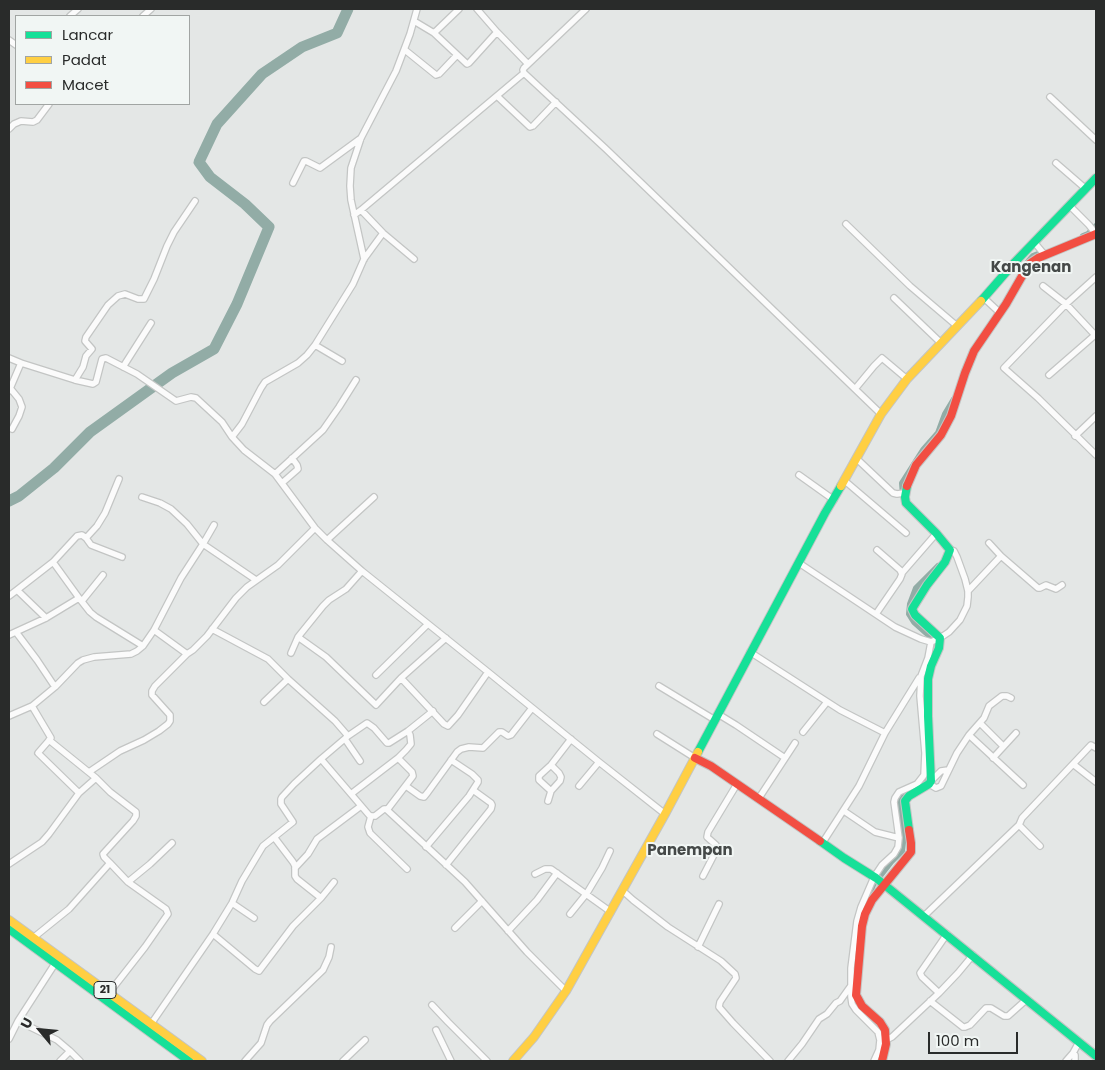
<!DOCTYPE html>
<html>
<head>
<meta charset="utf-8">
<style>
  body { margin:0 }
  #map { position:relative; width:1105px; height:1070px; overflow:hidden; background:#e4e7e6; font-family:Poppins,sans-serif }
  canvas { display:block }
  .frame { position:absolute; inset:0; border:10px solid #292b2a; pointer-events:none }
  .legend { position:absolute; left:15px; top:15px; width:175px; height:90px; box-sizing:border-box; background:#f1f6f4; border:1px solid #a1a5a3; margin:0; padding:6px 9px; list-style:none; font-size:15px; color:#292b2a }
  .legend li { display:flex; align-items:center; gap:10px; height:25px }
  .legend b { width:25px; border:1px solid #a1a5a3 }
  .north { position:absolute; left:15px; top:1005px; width:50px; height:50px; -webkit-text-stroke:4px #f1f6f4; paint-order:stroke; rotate:298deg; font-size:14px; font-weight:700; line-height:20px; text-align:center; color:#292b2a }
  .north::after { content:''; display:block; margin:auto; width:18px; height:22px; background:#292b2a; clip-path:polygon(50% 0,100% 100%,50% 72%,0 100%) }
  .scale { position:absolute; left:928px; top:1032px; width:90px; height:22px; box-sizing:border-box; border:2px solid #292b2a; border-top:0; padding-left:6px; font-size:15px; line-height:18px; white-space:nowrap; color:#292b2a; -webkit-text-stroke:4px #f1f6f4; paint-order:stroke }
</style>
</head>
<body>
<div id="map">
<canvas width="1105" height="1070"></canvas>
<div class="frame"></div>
<ul class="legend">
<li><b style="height:6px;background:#16e098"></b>Lancar</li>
<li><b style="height:6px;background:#ffcf43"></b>Padat</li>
<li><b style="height:6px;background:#f24e42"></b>Macet</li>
</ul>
<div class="north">U</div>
<div class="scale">100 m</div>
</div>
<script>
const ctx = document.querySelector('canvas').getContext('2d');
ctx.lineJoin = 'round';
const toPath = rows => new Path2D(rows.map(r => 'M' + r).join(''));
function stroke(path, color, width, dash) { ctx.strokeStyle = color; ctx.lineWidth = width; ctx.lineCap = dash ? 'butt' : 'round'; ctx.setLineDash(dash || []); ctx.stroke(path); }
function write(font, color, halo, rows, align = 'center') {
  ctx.font = font + ' Poppins,sans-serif'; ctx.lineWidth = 4; ctx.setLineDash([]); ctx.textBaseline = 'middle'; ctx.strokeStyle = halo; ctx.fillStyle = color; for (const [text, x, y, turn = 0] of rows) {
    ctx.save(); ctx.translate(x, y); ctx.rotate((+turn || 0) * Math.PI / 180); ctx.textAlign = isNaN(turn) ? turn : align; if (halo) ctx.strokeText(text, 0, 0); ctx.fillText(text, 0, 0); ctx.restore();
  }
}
stroke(toPath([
  [1083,236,1088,234,1096,226],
  [1025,265,1033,256,1043,252],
  [903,496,902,483,923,450,938,433,945,414,954,399],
  [932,657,936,644,933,639,914,622,909,614,910,604,916,588,938,566],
  [864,911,867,900,873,885,891,862,902,851,904,834,899,804,904,795,922,785,928,779,929,773],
  [853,978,855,956],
  [853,993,853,999,881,1030,883,1037]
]), '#92aca6', 6);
stroke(toPath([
  [9,501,19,496,54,468,90,432,172,373,214,349,237,304,269,227,245,204,210,177,199,162,217,124,262,74,302,47,337,33,348,9]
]), '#92aca6', 11);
const street = toPath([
  [477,9,497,32,528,64],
  [586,9,524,68,523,70,524,73,606,149,881,414],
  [70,16,78,9],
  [143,16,151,9],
  [414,21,434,33,467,64,469,63,497,32],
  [434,33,459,9],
  [9,40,16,45],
  [405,50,436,75,439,74,457,55],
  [497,96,530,127,533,126,556,102],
  [1050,97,1096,140],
  [9,129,14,124,21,121,33,122,37,120,49,104],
  [1056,163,1086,189],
  [293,183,304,161,306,161,320,168,361,138],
  [1070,206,1089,225,1096,234],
  [361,210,383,233,414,259],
  [354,215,361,210,524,73],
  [846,224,910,286,957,326],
  [383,233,364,259,353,284,315,345,307,355,298,363,265,382,261,388,242,424,232,437,244,450,275,474,315,528,327,540,362,571,488,672,599,762,665,814],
  [1034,242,1044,254],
  [364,259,351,200,350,186,351,168,361,138,396,71,410,34,417,9],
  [1096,277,1066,304,1004,368,1038,398,1096,455],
  [1043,286,1066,304,1095,335,1049,375],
  [894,298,941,343],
  [984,298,999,312],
  [315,345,342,361],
  [9,358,21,363,75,380,93,384,96,382,102,359,106,358,137,374,176,401,191,397,196,398,222,422,232,437],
  [123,367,151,323],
  [75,380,83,367,86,356,92,349,85,341,86,337,108,305,118,296,125,294,138,299,144,299,154,279,167,246,174,232,195,201],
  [10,388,19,399,22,407,19,416,12,429],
  [855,389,874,366,882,358,907,379],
  [9,391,21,363],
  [1075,436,1096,416],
  [857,459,893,493,897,494,904,493],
  [275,474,323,430,339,407,356,380],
  [799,475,834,500],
  [845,481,906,533],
  [282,483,298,469,297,465,292,458],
  [142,497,160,503,171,509,187,524,203,544,256,580],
  [86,538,97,526,105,513,119,479],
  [327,540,374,497],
  [989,543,1001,556,1038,588,1040,588,1046,585,1056,589,1062,585],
  [53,562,79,598],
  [799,563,895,627,921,639,931,642],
  [902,573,935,535],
  [968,591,1001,556],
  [9,596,17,590],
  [82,601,103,575],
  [876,614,900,579,902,574,900,570,877,550],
  [46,618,17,590,53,562,77,536,82,535,86,538,91,545,122,557],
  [212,629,268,659,288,679],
  [154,630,187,654],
  [16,632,37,660,55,687],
  [9,635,46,618,79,598,90,612,96,617,143,646],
  [298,637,326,657,376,705,401,678,446,638],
  [750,652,840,710,885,733,919,678],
  [291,653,298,637,323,606,329,600,346,589,362,571],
  [376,675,428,624],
  [401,678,444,724,448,726,458,715,488,672],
  [659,686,715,720],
  [264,702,288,679,335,721,348,736,321,759,369,815,371,816,375,816,384,809,386,809,465,882,527,952,566,991],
  [32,706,51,738,38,753,79,793],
  [718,714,736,725,785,758],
  [9,716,32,706,55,687,78,663,83,660,94,657,131,654,137,651,143,646,154,630,181,578,203,544,214,525],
  [980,723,1003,746],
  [803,732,827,702],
  [657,734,695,758],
  [969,735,1023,785],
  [348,736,367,723,374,728,387,743,389,743,408,731],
  [345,739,360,761],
  [49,740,96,778,110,792,136,812,136,816,133,821,103,854,104,857,110,863],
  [993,758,1016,733],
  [1073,764,1096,782],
  [89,772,120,751,144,740,159,731,168,724,170,721,170,715,152,695,152,691,155,686,187,654,193,650,207,636,236,598,247,587,278,565,315,528],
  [931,781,941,771,948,770],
  [929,784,936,788,941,786,957,753,969,735,984,718,989,706,1002,696,1007,696,1011,698],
  [406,786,420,796,424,797,428,792,457,752,461,749,469,747,483,748,499,732,502,732,508,736,511,735,532,708],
  [579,786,599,762],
  [551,791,539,780,539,776,551,765,571,739],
  [351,794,398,758,406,750,411,744,410,735,408,731,433,711],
  [759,798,795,743],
  [548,801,551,791,560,781,561,777,559,773,551,765],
  [387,810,413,776,412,772,398,758],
  [844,811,875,832,899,838],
  [371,816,368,827,370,833,407,869],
  [1019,825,1040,846],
  [274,837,293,862,295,866,295,876,297,879,321,898],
  [823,842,859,786,885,733],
  [426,847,469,796,478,782,478,780,472,774,451,760],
  [9,864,42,842,49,834,79,793,96,778],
  [446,865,491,809,492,805,491,803,473,790],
  [295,868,308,854,317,839,361,806],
  [535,874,545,869,551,869,611,912],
  [703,876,717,849,716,845,707,837,708,832,737,784],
  [623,891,633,900,668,927,721,961,735,974,736,978,720,1002,719,1007,733,1023,770,1061],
  [232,903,254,918],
  [570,914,587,893,602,868,610,851],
  [924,916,1019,825,1022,818,1091,745,1096,748],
  [455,928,482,901],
  [508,931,537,900,557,873],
  [213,934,255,969,259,971,293,926,321,898,334,882],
  [33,938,69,909,110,863,128,882],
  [698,947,719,904],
  [109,993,145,947,168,914,166,909,128,882,150,864,172,843],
  [939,993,922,977,920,973,947,934],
  [930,1001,963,1027,965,1027,970,1025,986,1008,991,1008,1004,1016,1008,1016,1026,1000],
  [432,1005,448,1022,487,1061],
  [18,1021,57,1040,70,1051,80,1061],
  [151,1024,213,934,232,903,242,881,263,846,293,822,281,804,281,799,282,797,294,784,321,759],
  [436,1030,451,1061],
  [9,1039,18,1021,56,962],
  [886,1040,892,1037,939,993,958,973,973,955],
  [1073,1053,1075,1055,1075,1061],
  [60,1061,70,1051],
  [245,1061,261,1043,267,1025,270,1021,323,970,329,957,331,947],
  [343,1061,365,1040],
  [788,1061,802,1044,819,1019,827,1014,836,1003,840,1001,850,987],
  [874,1061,879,1050,880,1040,878,1032,856,1010,852,1004,851,997,851,968,857,921,861,907,874,877,882,865,894,854,898,847,899,838,894,802,895,798,899,792,917,784,924,775,925,753,920,696,921,676,928,658,931,642,940,638,949,632,960,620,967,606,968,597,968,591,965,579,957,557,954,551,950,550],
  [1066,1061,1073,1053,1079,1042]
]);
const fast = toPath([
  [981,301,1015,262,1096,178],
  [907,486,905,497,906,503,936,533,950,550,945,562,927,585,912,609,915,615,940,638,939,648,931,666,928,679,928,716,931,781,929,784,909,796,905,801,909,830],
  [698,752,825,513,841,486],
  [820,841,844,858,876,878,1096,1056],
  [9,929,189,1061]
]);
const slow = toPath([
  [841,486,881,414,907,379,981,301],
  [9,920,202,1061],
  [513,1061,534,1037,566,991,665,814,698,752]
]);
const jam = toPath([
  [907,486,916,465,941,435,951,416,965,373,974,351,1006,304,1029,264,1038,258,1096,234],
  [695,758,711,766,820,841],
  [882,1061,886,1044,885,1030,880,1022,862,1006,856,995,862,926,865,914,872,900,911,852,911,843,909,830]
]);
stroke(street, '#c3c5c4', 8);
stroke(fast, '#c3c5c4', 10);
stroke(slow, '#c3c5c4', 10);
stroke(jam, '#c3c5c4', 10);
stroke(street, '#fbfbfb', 5.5);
stroke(fast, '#16e098', 8);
stroke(slow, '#ffcf43', 8);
stroke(jam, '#f24e42', 8);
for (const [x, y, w] of [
  [105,990,22]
]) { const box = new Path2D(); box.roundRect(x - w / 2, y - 8.5, w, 17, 4); ctx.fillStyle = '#f1f6f4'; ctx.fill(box); stroke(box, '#292b2a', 1); }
write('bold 11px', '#292b2a', null, [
  ["21",105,990]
]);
write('bold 15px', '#454948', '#f1f6f4', [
  ["Kangenan",1031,268],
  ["Panempan",690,851]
]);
</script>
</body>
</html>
